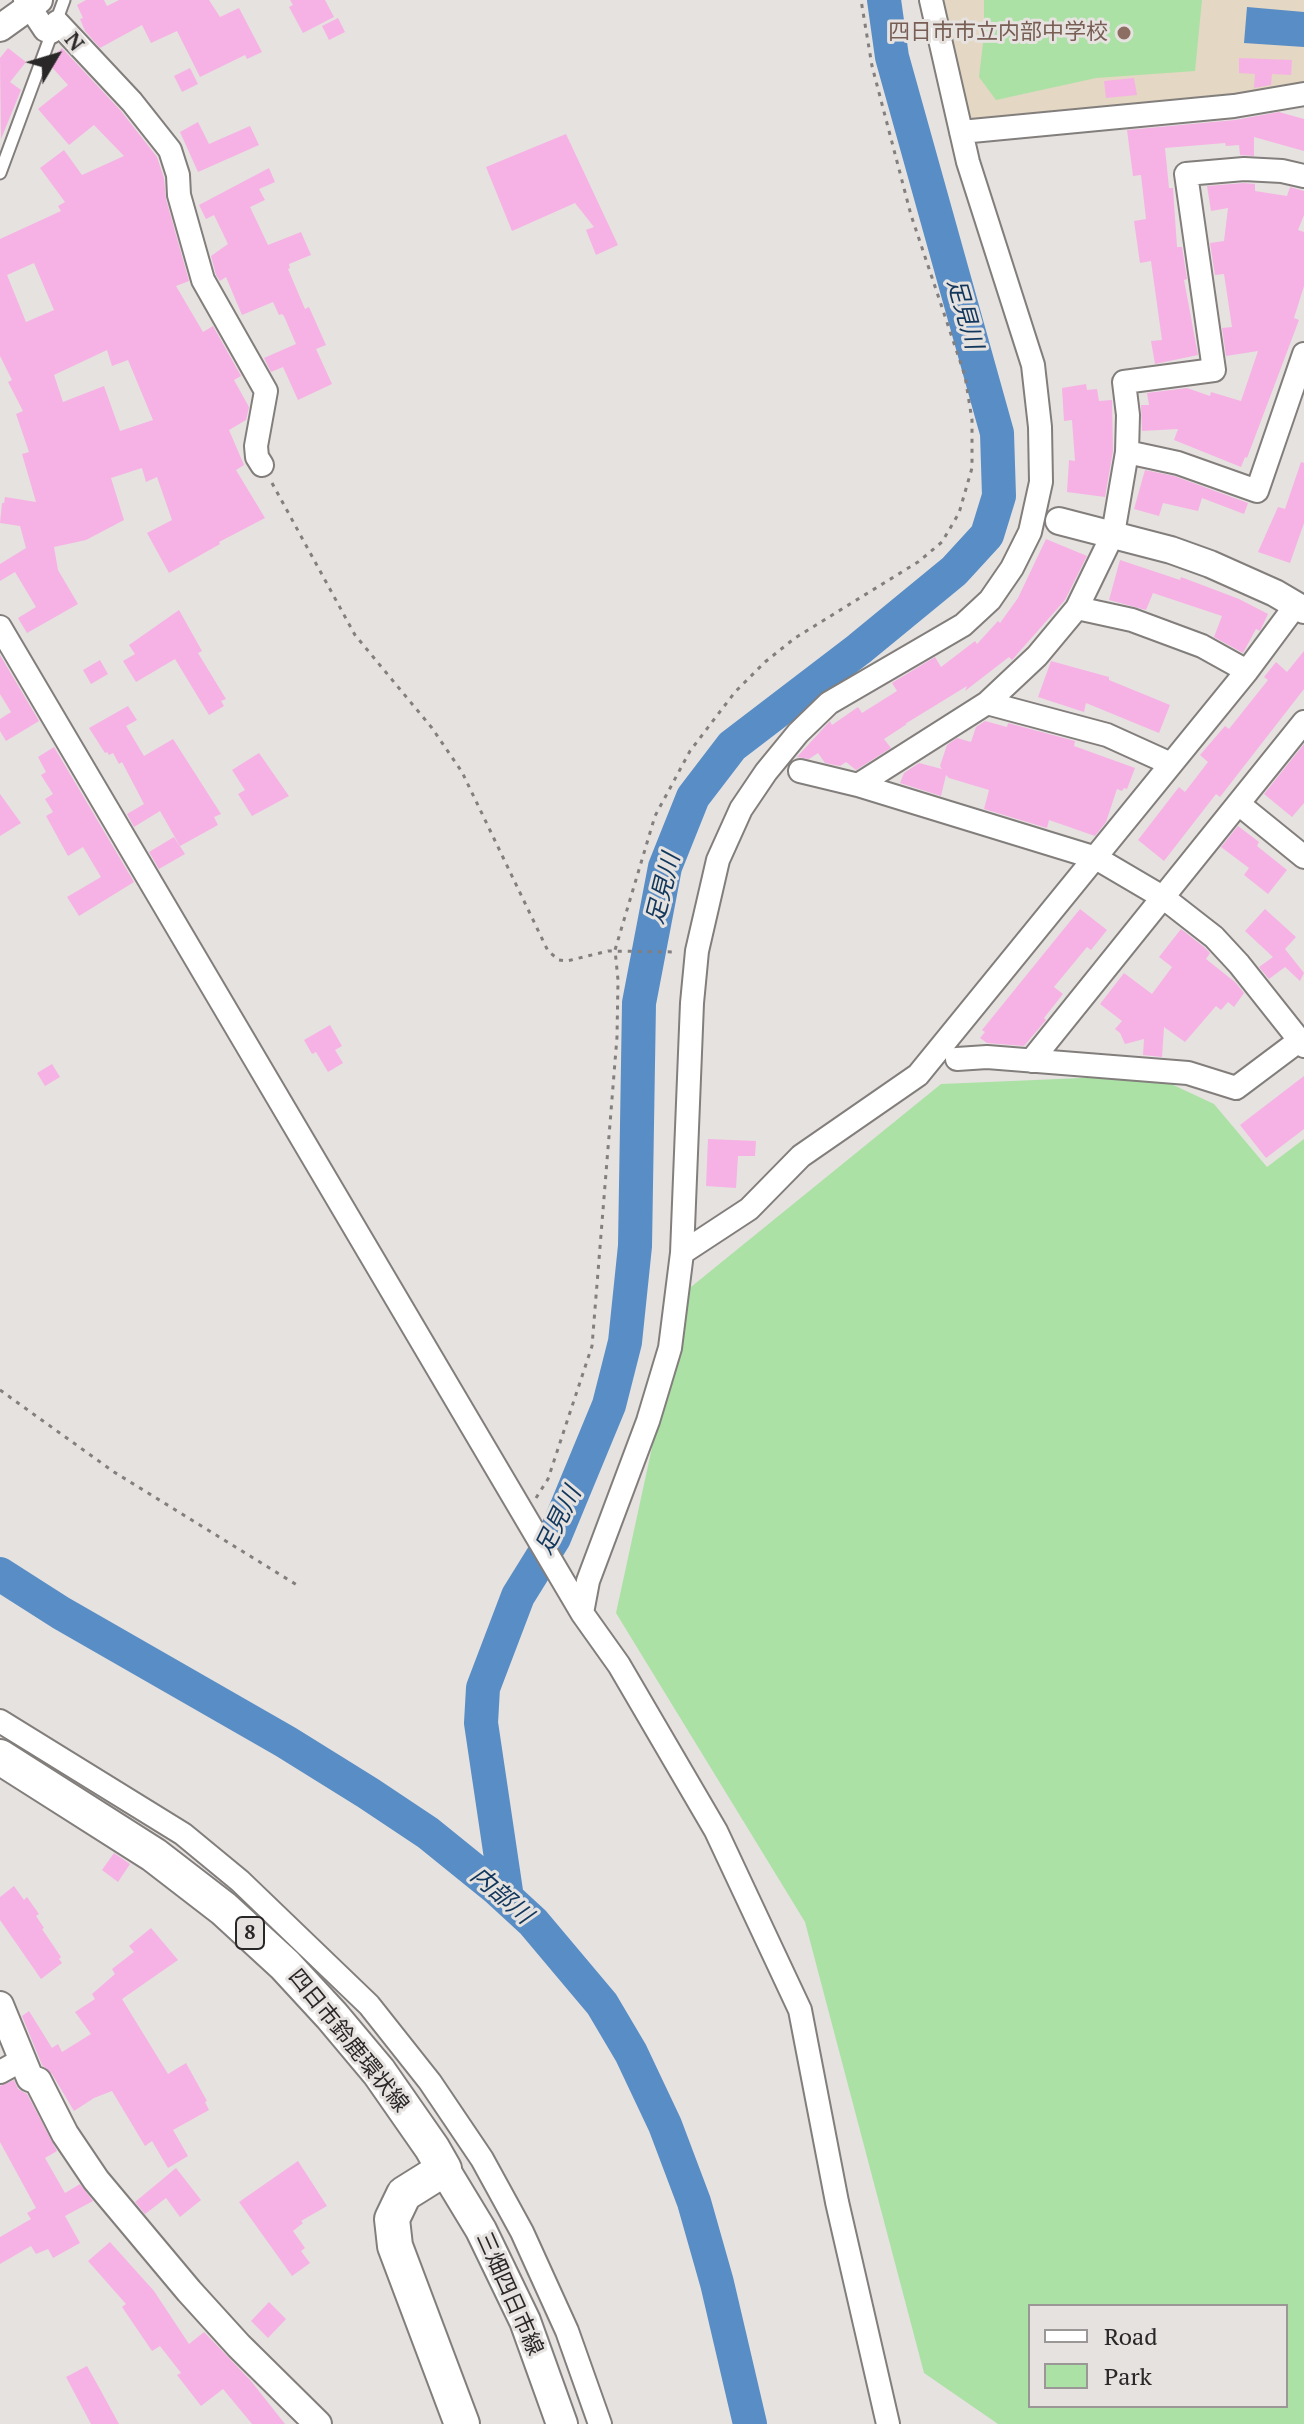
<!DOCTYPE html>
<html>
<head>
<meta charset="utf-8">
<style>
  body { margin:0 }
  #map { position:relative; width:1304px; height:2424px; overflow:hidden; background:#e6e2e0; font-family:"PT Serif",serif }
  canvas { display:block }
  .legend { position:absolute; left:1028px; top:2304px; width:260px; height:104px; box-sizing:border-box; background:#e6e2e0; border:2px solid #9a9796; margin:0; padding:10px 14px; list-style:none; font-size:24px; color:#292727 }
  .legend li { display:flex; align-items:center; gap:16px; height:40px }
  .legend b { width:40px; border:2px solid #9a9796 }
  .north { position:absolute; left:16px; top:16px; width:80px; height:80px; -webkit-text-stroke:6px #e6e2e0; paint-order:stroke; rotate:52deg; font-size:22px; font-weight:700; line-height:32px; text-align:center; color:#292727 }
  .north::after { content:''; display:block; margin:auto; width:28px; height:36px; background:#292727; clip-path:polygon(50% 0,100% 100%,50% 72%,0 100%) }
</style>
</head>
<body>
<div id="map">
<canvas width="1304" height="2424"></canvas>
<ul class="legend">
<li><b style="height:10px;background:#fff"></b>Road</li>
<li><b style="height:22px;background:#ace1a6"></b>Park</li>
</ul>
<div class="north">N</div>
</div>
<script>
const ctx = document.querySelector('canvas').getContext('2d');
ctx.lineJoin = 'round';
function paint(path, color) { ctx.fillStyle = color; ctx.fill(path, 'evenodd'); }
const toPath = rows => new Path2D(rows.map(r => 'M' + r).join(''));
function stroke(path, color, width, dash) { ctx.strokeStyle = color; ctx.lineWidth = width; ctx.lineCap = dash ? 'butt' : 'round'; ctx.setLineDash(dash || []); ctx.stroke(path); }
function write(font, color, halo, rows, align = 'center') {
  ctx.font = font + ' "PT Serif","Noto Sans JP",serif'; ctx.lineWidth = 6; ctx.setLineDash([]); ctx.textBaseline = 'middle'; ctx.strokeStyle = halo; ctx.fillStyle = color; for (const [text, x, y, turn = 0] of rows) {
    ctx.save(); ctx.translate(x, y); ctx.rotate((+turn || 0) * Math.PI / 180); ctx.textAlign = isNaN(turn) ? turn : align; if (halo) ctx.strokeText(text, 0, 0); ctx.fillText(text, 0, 0); ctx.restore();
  }
}
paint(toPath([
  [936,0,1304,0,1304,85,1256,97,970,125]
]), '#e4d7c3');
paint(toPath([
  [984,0,1202,0,1195,71,1096,78,996,100,979,77,984,35],
  [1152,1075,1214,1104,1267,1167,1304,1139,1304,2424,998,2424,924,2373,805,1922,616,1613,686,1291,941,1084],
  [1030,2306,1286,2306,1286,2406,1030,2406]
]), '#ace1a6');
paint(toPath([
  [1247,7,1304,12,1304,47,1244,43]
]), '#598dc5');
stroke(toPath([
  [0,1574,61,1613,286,1742,368,1793,428,1833,496,1888,533,1922,602,2004,631,2053,665,2125,694,2202,717,2283,750,2424],
  [507,1898,481,1723,483,1688,518,1596,554,1538,609,1405,625,1342,635,1246,639,1003,665,867,693,797,732,746,859,649,954,571,987,535,999,496,997,433,892,57,884,0]
]), '#598dc5', 34);
paint(toPath([
  [86,0,104,0,107,6,119,0,209,0,220,17,239,8,262,52,247,59,245,55,200,77,177,31,151,43,142,25,100,48,85,31,80,19,83,18,77,5],
  [290,0,325,0,334,17,303,33,289,7,293,5],
  [338,18,345,32,329,40,322,26],
  [8,48,26,62,10,82,21,90,1,139,0,58],
  [62,48,121,111,157,157,164,178,166,199,189,281,176,286,203,332,213,326,241,376,234,380,249,407,246,420,229,430,244,465,236,470,265,518,219,542,220,544,169,573,147,533,172,520,157,477,146,482,142,468,111,478,124,520,86,540,54,547,58,570,78,604,27,633,18,618,36,607,15,572,0,581,0,564,26,548,20,526,0,523,2,503,4,503,5,497,36,502,22,454,29,452,16,414,23,411,8,382,12,380,0,356,0,239,61,211,58,206,65,202,40,168,64,150,82,175,124,156,94,125,69,145,38,109,68,85,49,64,52,58],
  [34,263,54,310,26,322,7,275],
  [107,350,112,366,128,360,153,420,120,431,104,386,63,402,54,375],
  [1239,58,1292,60,1291,75,1272,74,1271,85,1254,88,1255,74,1239,73],
  [190,68,198,84,182,92,174,76],
  [1134,78,1137,95,1106,98,1104,81],
  [1279,112,1304,119,1304,151,1254,137,1254,156,1240,155,1239,145,1226,146,1225,143,1165,148,1169,188,1173,188,1177,247,1182,247,1187,279,1184,280,1198,355,1155,364,1151,341,1162,340,1151,261,1140,263,1134,221,1146,219,1141,175,1133,176,1127,130,1235,120],
  [198,122,209,144,250,126,259,145,198,172,180,132],
  [566,134,618,245,596,255,586,230,594,227,575,203,512,231,486,167],
  [269,168,275,182,259,189,265,200,250,207,268,245,301,232,311,255,289,264,290,268,288,269,305,309,309,307,326,345,316,349,332,384,298,400,283,367,271,372,264,358,296,344,284,316,282,314,279,315,273,302,242,315,226,277,220,281,216,275,211,256,228,244,214,215,206,219,199,205],
  [1244,183,1255,184,1255,191,1287,196,1290,187,1304,191,1304,215,1298,230,1304,232,1304,286,1294,318,1299,320,1247,458,1245,457,1241,467,1174,440,1178,429,1142,431,1141,405,1149,405,1147,393,1187,388,1210,396,1211,392,1241,401,1258,351,1226,356,1222,328,1232,327,1224,274,1215,275,1210,243,1224,241,1228,208,1211,211,1207,186],
  [1086,384,1087,390,1097,389,1099,401,1112,400,1113,451,1105,497,1067,492,1069,460,1075,461,1072,420,1064,421,1062,388],
  [1301,462,1304,463,1304,523,1290,563,1258,552,1278,507,1285,509],
  [1145,470,1174,476,1248,503,1244,514,1202,498,1198,511,1163,503,1159,516,1134,509],
  [1046,539,1087,556,1065,600,1012,660,1009,657,965,691,967,686,905,724,907,724,884,739,891,748,856,770,846,762,840,766,825,763,818,753,809,759,797,757,830,721,832,725,858,707,862,713,897,691,892,683,895,681,935,657,941,667,975,641,977,644,998,621,1000,623,1018,598],
  [1120,560,1180,580,1181,577,1239,599,1268,614,1260,631,1256,629,1243,653,1214,637,1222,616,1153,593,1146,610,1109,600],
  [179,610,202,651,198,653,226,699,221,701,224,706,209,715,175,659,136,682,123,661,135,654,129,645],
  [1304,651,1304,689,1220,797,1216,794,1164,861,1138,840,1179,787,1185,792,1208,762,1200,755,1225,726,1229,729,1268,680,1264,677,1276,662,1287,672],
  [0,655,39,721,6,741,0,731,0,719,11,712,0,694],
  [100,660,108,674,91,684,83,670],
  [1051,661,1109,677,1109,680,1170,705,1159,733,1086,703,1084,712,1038,697],
  [128,706,137,720,126,726,144,756,173,739,221,814,214,817,218,825,180,846,160,811,134,827,127,814,144,804,122,762,119,764,113,753,109,755,107,752,105,753,89,728],
  [985,721,1007,727,1008,723,1075,741,1074,746,1135,768,1127,789,1124,788,1122,791,1117,789,1106,822,1095,836,1049,820,1047,828,984,809,989,790,949,778,946,775,941,796,900,783,904,773,919,763,942,769,940,766,947,745,957,738,971,742,976,727],
  [1304,744,1304,803,1292,817,1264,794],
  [54,747,134,882,79,916,67,897,101,877,83,847,68,856,46,816,53,812,45,799,53,794,41,775,46,772,38,757],
  [259,753,289,796,252,816,238,794,245,790,232,770],
  [0,794,21,823,0,836],
  [1238,826,1259,842,1257,846,1287,870,1268,894,1244,875,1249,868,1221,847],
  [174,837,185,854,159,869,149,852],
  [1080,909,1107,930,1091,950,1087,947,1054,987,1063,994,1044,1018,1046,1020,1024,1046,987,1043,980,1038,985,1032,982,1030],
  [1265,909,1296,937,1285,949,1304,973,1300,981,1285,967,1269,979,1259,967,1273,957,1245,931],
  [1181,929,1204,947,1210,953,1206,959,1235,982,1244,993,1234,1007,1228,1002,1221,1010,1216,1006,1185,1042,1164,1027,1162,1057,1143,1055,1144,1039,1125,1044,1120,1033,1115,1029,1122,1021,1100,1004,1124,973,1152,994,1172,967,1159,957],
  [330,1025,342,1046,335,1050,343,1063,328,1072,316,1052,312,1054,304,1040],
  [52,1064,60,1077,45,1086,37,1073],
  [1304,1076,1304,1129,1266,1158,1240,1125],
  [708,1139,756,1141,755,1156,738,1156,736,1188,706,1186],
  [114,1853,130,1864,118,1882,102,1870],
  [14,1886,24,1900,27,1897,39,1914,36,1916,44,1928,42,1929,61,1957,59,1959,62,1963,41,1979,0,1920,0,1897],
  [151,1928,178,1960,122,1999,168,2074,186,2063,207,2101,205,2102,209,2110,173,2130,188,2156,168,2168,152,2141,145,2146,112,2091,94,2098,74,2111,52,2074,42,2065,22,2016,29,2011,52,2048,58,2044,62,2052,91,2034,75,2012,95,1999,92,1994,115,1974,112,1969,134,1952,129,1946],
  [14,2080,18,2089,27,2094,57,2151,45,2158,65,2193,80,2184,93,2201,65,2216,80,2243,53,2258,48,2249,36,2254,31,2246,0,2264,0,2237,31,2219,27,2213,36,2208,0,2142,0,2086],
  [298,2161,327,2206,301,2221,303,2223,293,2231,305,2248,301,2251,310,2263,292,2276,239,2202],
  [176,2168,201,2200,180,2217,166,2198,145,2214,135,2202],
  [110,2242,154,2291,189,2344,204,2332,251,2381,285,2424,252,2424,223,2389,201,2406,177,2375,181,2373,160,2346,152,2351,122,2307,126,2304,88,2261],
  [269,2302,286,2319,268,2338,251,2321],
  [87,2366,101,2391,119,2424,91,2424,66,2377]
]), '#f6b2e4');
const service = toPath([
  [0,173,64,0]
]);
const minor = toPath([
  [25,0,45,30,51,32],
  [57,22,132,102,170,150,178,175,179,195,203,280,266,391,256,446,257,457,262,465],
  [961,132,1234,106,1304,94],
  [1127,452,1178,463,1257,491,1304,354],
  [1077,608,1132,620,1202,646,1247,671],
  [0,627,582,1613,619,1665,716,1831,800,2010,837,2202,888,2424],
  [987,703,1107,735,1171,764],
  [800,771,858,785,1096,858,1164,898,1214,937,1239,964,1304,1046],
  [858,785,987,703,1037,656,1077,608,1113,534,1127,452,1128,415,1124,382,1214,370,1186,174,1244,169,1282,171,1304,176],
  [1240,805,1304,857],
  [957,1059,987,1057,1188,1073,1236,1088,1300,1040],
  [1031,1061,1304,722],
  [682,1253,749,1209,801,1156,918,1075,1247,671,1296,605],
  [582,1613,588,1581,648,1421,670,1348,682,1253,692,1003,697,951,718,860,741,809,766,772,798,733,829,703,963,625,990,600,1012,568,1030,532,1041,482,1040,427,1033,365,968,162,931,0],
  [0,1721,183,1834,240,1881,369,2005,430,2082,482,2159,522,2232,567,2331,600,2424],
  [0,2072,22,2060]
]);
const tertiary = toPath([
  [0,28,39,0],
  [1059,521,1171,550,1210,564,1275,593,1304,610],
  [0,2005,30,2078,38,2081,65,2134,96,2180,189,2291,239,2346,318,2424]
]);
const secondary = toPath([
  [444,2169,481,2230,525,2321,562,2424]
]);
const primary = toPath([
  [0,1757,154,1855,224,1909,285,1965,332,2016,379,2072,432,2148,444,2169,404,2194,392,2219,395,2246,462,2424]
]);
stroke(service, '#827e7c', 15);
stroke(minor, '#827e7c', 26);
stroke(tertiary, '#827e7c', 30);
stroke(secondary, '#827e7c', 34);
stroke(primary, '#827e7c', 38);
stroke(toPath([
  [272,483,355,635,432,728,462,772,548,951,559,960,567,961,608,951,677,952],
  [0,1390,114,1472,297,1585],
  [536,1498,548,1479,592,1346,617,1037,618,980,615,950,655,816,690,751,735,692,765,662,795,638,918,562,942,542,959,513,972,468,972,420,965,376,911,215,872,66,861,0]
]), '#827f7e', 3, [4, 6]);
stroke(service, '#fff', 11);
stroke(minor, '#fff', 22);
stroke(tertiary, '#fff', 26);
stroke(secondary, '#fff', 30);
stroke(primary, '#fff', 34);
for (const [x, y, r, color] of [
  [1124,33,8,"#8d6e63"]
]) { const dot = new Path2D(); dot.arc(x, y, r, 0, 2 * Math.PI); ctx.fillStyle = color; ctx.fill(dot); stroke(dot, '#e6e2e0', 3); }
for (const [x, y, w] of [
  [250,1933,28]
]) { const box = new Path2D(); box.roundRect(x - w / 2, y - 16, w, 32, 6); ctx.fillStyle = '#e6e2e0'; ctx.fill(box); stroke(box, '#292727', 2); }
write('bold 20px', '#292727', null, [
  ["8",250,1933]
]);
write('22px', '#785e54', '#e6e2e0', [
  ["四日市市立内部中学校",1108,33]
], 'right');
write('22px', '#292727', '#e6e2e0', [
  ["四日市鈴鹿環状線",348,2041,51],
  ["三畑四日市線",509,2294,66]
]);
write('italic 24px', '#12375d', '#e6e2e0', [
  ["足見川",964,314,74],
  ["足見川",664,889,-76],
  ["足見川",559,1521,-64],
  ["内部川",501,1896,41]
]);
</script>
</body>
</html>
